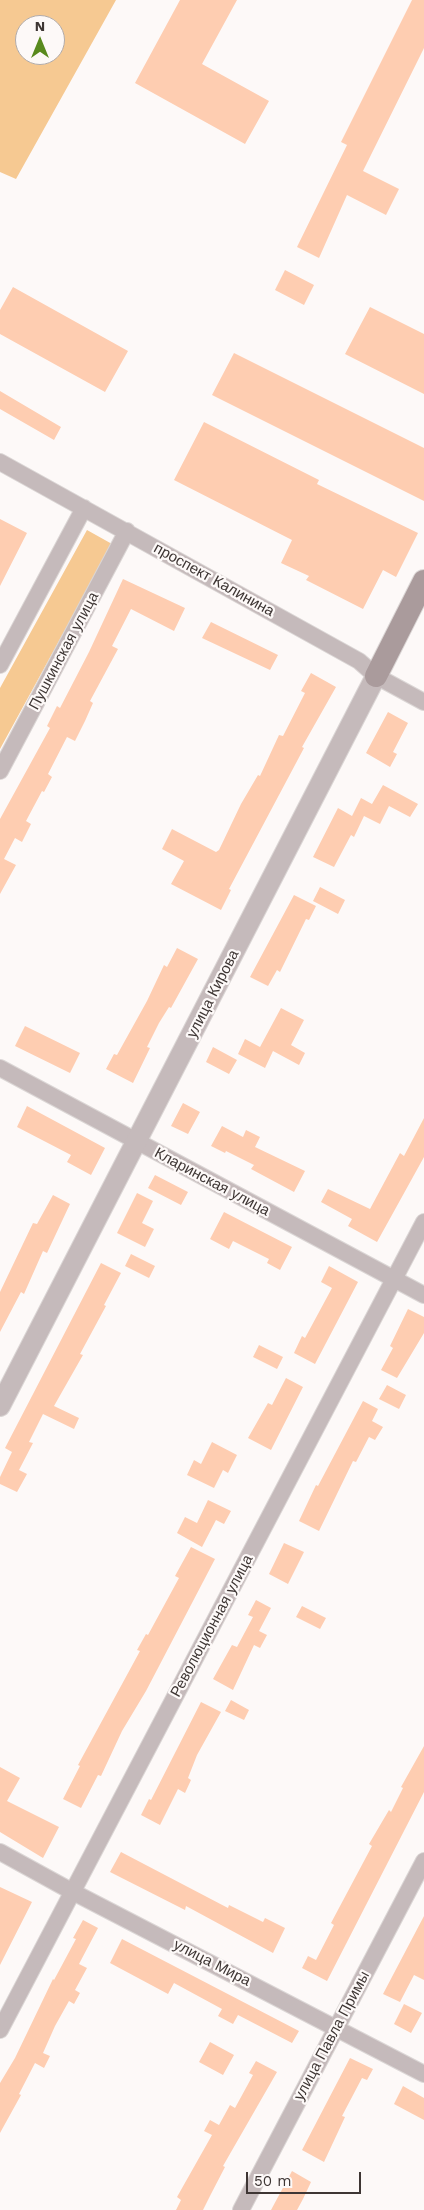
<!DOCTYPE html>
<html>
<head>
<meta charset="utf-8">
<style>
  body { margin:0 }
  #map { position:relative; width:424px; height:2210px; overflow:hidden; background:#fdf9f8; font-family:"Work Sans",sans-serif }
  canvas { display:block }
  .north { position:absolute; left:15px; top:15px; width:50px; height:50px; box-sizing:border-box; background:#fdf9f8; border:1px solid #b1abaa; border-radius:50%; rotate:0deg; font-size:14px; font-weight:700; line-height:20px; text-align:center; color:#3e3634 }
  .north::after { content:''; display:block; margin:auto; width:18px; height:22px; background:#598a1e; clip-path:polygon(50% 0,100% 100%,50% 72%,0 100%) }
  .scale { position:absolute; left:246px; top:2172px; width:115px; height:22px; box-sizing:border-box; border:2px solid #3e3634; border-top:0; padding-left:6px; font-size:15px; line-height:18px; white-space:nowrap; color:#3e3634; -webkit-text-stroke:4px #fdf9f8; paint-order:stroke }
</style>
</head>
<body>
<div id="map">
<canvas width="424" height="2210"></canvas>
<div class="north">N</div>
<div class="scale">50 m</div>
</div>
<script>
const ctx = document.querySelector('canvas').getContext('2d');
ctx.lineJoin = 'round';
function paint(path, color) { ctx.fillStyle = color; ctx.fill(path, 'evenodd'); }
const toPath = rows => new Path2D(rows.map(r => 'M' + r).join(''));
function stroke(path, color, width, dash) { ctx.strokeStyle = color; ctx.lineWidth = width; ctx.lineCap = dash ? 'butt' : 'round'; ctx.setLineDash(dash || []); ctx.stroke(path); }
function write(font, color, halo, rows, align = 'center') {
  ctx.font = font + ' "Work Sans",sans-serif'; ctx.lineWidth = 4.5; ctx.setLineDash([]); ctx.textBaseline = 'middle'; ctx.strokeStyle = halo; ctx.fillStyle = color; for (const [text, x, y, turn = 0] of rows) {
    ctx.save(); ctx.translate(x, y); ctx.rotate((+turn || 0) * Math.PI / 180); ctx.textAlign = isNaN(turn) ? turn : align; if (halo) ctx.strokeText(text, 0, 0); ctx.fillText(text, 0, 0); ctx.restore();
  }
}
paint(toPath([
  [0,0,116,0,16,179,0,172],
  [25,25,55,25,55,55,25,55],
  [87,530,112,544,0,749,0,688]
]), '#f6c992');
paint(toPath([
  [180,0,237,0,202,64,269,101,245,144,135,83],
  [412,0,424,0,424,48,363,171,399,189,386,215,347,195,319,258,297,247,347,145,341,142],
  [285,270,314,285,304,305,275,290],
  [13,287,128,351,105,392,0,334,0,310],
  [370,307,424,334,424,394,345,354],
  [234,353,424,448,424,501,212,395],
  [0,391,61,427,54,440,0,409],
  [204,422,319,480,317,484,418,533,396,577,383,570,363,609,306,580,309,576,281,563,292,540,174,480],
  [0,519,27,533,0,586],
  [123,579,185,608,174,631,131,609,112,646,118,649,90,701,93,703,85,721,75,741,67,737,48,774,52,777,44,792,42,791,26,821,31,824,22,842,15,838,4,859,16,865,0,894,0,819,50,728,47,726,57,706,60,708,89,652],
  [211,622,278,655,270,670,202,638],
  [311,673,336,687,302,747,304,748,229,889,231,890,221,910,171,884,184,861,162,849,172,829,216,852,219,850,241,804,258,775,260,776,279,735,283,736,305,693,301,691],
  [388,712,408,723,393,752,397,754,390,767,366,753],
  [383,785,418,804,410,817,389,806,380,824,364,816,354,837,351,835,334,867,313,857,338,808,352,816,361,798,372,804],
  [320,887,345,900,338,914,313,901],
  [294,895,316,906,309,920,306,919,280,972,277,970,268,986,250,977],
  [177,948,198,959,171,1008,169,1007,159,1023,147,1047,150,1048,133,1083,106,1069,114,1054,117,1055,147,1001,164,965,167,967],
  [281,1008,304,1020,291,1045,305,1053,299,1065,273,1051,265,1068,238,1054,245,1039,260,1047],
  [25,1026,80,1053,70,1073,15,1046],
  [213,1047,237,1060,229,1074,206,1062],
  [183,1103,200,1112,188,1134,171,1126],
  [27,1106,105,1148,91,1175,67,1162,71,1155,17,1127],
  [424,1118,424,1157,377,1242,348,1226,352,1219,321,1202,328,1189,370,1209,400,1153,404,1156],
  [222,1126,243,1137,246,1130,260,1137,255,1147,305,1171,294,1192,251,1169,254,1165,226,1151,225,1153,211,1146],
  [155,1175,188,1192,181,1205,148,1188],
  [137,1193,153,1201,142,1223,154,1229,145,1247,117,1233],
  [53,1195,70,1204,47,1253,43,1251,24,1294,21,1292,0,1332,0,1292,33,1223,37,1224],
  [224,1212,292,1247,280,1270,267,1263,269,1259,233,1241,229,1249,210,1239],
  [131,1254,155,1266,149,1278,125,1266],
  [101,1263,121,1273,104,1305,106,1306,80,1354,83,1355,54,1406,79,1418,74,1429,43,1414,29,1442,33,1443,19,1470,27,1474,17,1492,0,1484,0,1477,12,1452,5,1448],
  [329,1266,358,1282,315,1364,294,1353,302,1336,305,1338,332,1288,321,1282],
  [408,1309,424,1317,424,1333,397,1378,381,1370,393,1348,390,1346],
  [259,1345,283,1357,277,1369,253,1357],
  [286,1378,303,1387,271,1450,248,1438,268,1403,272,1405],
  [387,1385,406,1395,399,1409,379,1399],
  [363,1401,378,1409,372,1421,383,1427,375,1440,369,1437,356,1462,353,1461,319,1531,299,1521,316,1485,318,1486],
  [212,1442,237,1455,228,1473,223,1470,214,1488,187,1475,194,1460,201,1464],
  [208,1500,231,1511,224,1524,216,1520,202,1547,177,1533,185,1517,197,1523],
  [284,1543,304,1552,288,1584,269,1574],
  [191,1547,215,1559,146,1691,122,1731,101,1776,98,1775,81,1808,63,1799,80,1766,78,1765,140,1651,137,1650,146,1634,148,1635,179,1578,175,1576],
  [256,1600,271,1608,259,1631,267,1635,260,1648,254,1645,233,1690,213,1679,232,1645,237,1647,253,1617,248,1615],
  [302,1606,326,1618,320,1629,296,1617],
  [231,1700,249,1710,244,1720,225,1711],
  [201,1702,221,1712,197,1755,188,1778,191,1780,185,1793,178,1789,160,1825,141,1815,149,1799,151,1800],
  [424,1746,424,1792,327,1981,302,1968,308,1956,316,1960,334,1925,331,1923,372,1846,369,1844,389,1810,391,1812,403,1788,401,1787],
  [0,1767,20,1778,7,1801,59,1827,43,1858,0,1832],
  [121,1852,228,1908,229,1905,263,1922,265,1918,285,1928,273,1953,186,1906,185,1910,110,1872],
  [0,1887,32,1902,0,1965],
  [424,1916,424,1980,414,1975,400,2002,383,1994],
  [83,1920,98,1928,79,1964,87,1968,75,1990,80,1993,74,2004,69,2001,55,2026,43,2053,50,2056,44,2068,35,2063,19,2094,21,2095,0,2133,0,2083,15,2058,53,1979,54,1980,76,1939,73,1938],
  [122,1939,299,2031,292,2043,238,2015,233,2024,218,2016,222,2009,174,1983,168,1994,110,1963],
  [404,2004,422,2013,411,2033,394,2024],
  [210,2042,234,2055,223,2075,199,2062],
  [350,2058,373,2069,367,2080,362,2078,342,2116,345,2117,324,2162,302,2150],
  [256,2061,277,2072,223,2166,225,2167,211,2194,203,2210,176,2210,181,2200,177,2197,212,2135,204,2131,210,2120,219,2125,230,2105,235,2108,253,2075,249,2073],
  [403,2086,424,2098,424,2120,394,2104],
  [292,2171,311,2182,303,2199,297,2210,271,2210]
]), '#fecdb1');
const minor = toPath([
  [0,462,359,661,376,676,424,702],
  [0,665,84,508],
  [0,771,127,531],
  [0,1068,424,1295],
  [0,1852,73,1892,424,2074],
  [0,2030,424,1222],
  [241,2210,424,1861]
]);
const tertiary = toPath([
  [0,1406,376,676]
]);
const secondary = toPath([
  [376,676,424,581]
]);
stroke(minor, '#dbd6d5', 18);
stroke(tertiary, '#dbd6d5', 22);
stroke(secondary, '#dbd6d5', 24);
stroke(minor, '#c5babb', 16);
stroke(tertiary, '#c5babb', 20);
stroke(secondary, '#aa9b9c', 22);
write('15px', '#3e3634', '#fdf9f8', [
  ["проспект Калинина",214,580,29],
  ["Пушкинская улица",64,651,-62],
  ["улица Кирова",213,994,-63],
  ["Кларинская улица",212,1182,28],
  ["Революционная улица",212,1626,-62],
  ["улица Мира",212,1963,27],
  ["улица Павла Примы",332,2036,-62]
]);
</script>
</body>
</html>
